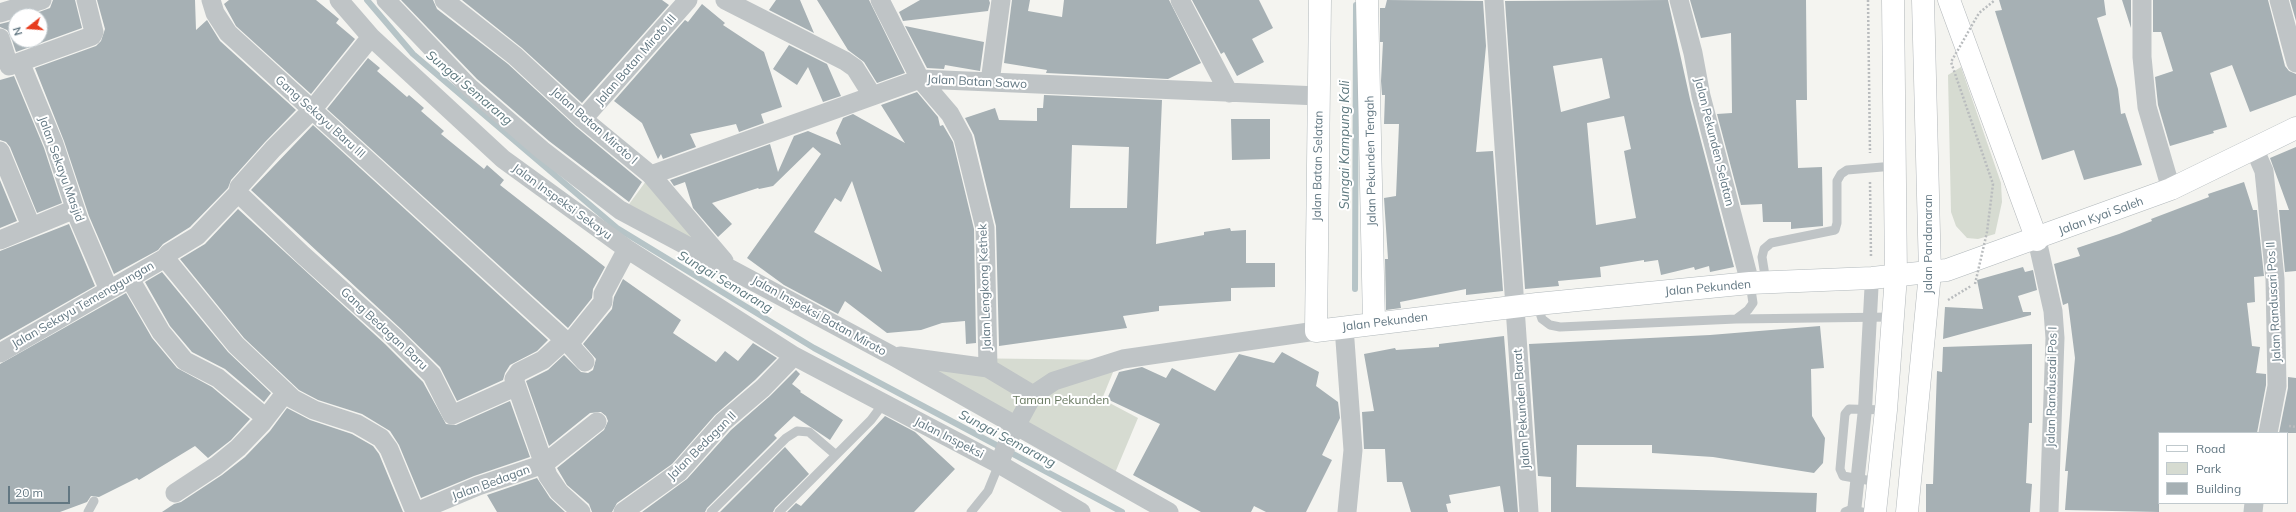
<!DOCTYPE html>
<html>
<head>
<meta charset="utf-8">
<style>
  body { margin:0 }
  #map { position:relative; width:2296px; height:512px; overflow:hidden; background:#f4f4f0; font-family:Mulish,sans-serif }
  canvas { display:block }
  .legend { position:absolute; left:2158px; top:432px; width:130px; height:72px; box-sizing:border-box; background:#fff; border:1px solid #c0c9cd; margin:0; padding:5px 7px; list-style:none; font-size:12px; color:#627782 }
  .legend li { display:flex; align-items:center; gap:8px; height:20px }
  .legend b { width:20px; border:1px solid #c0c9cd }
  .north { position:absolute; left:8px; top:8px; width:40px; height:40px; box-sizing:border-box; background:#fff; border:1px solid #c0c9cd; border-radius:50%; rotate:253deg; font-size:11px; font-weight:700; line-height:16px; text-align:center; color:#627782 }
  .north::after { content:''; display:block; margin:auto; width:14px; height:18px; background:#e73b1d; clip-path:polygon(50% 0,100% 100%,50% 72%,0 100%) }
  .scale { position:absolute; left:8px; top:486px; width:62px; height:18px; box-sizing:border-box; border:2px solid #627782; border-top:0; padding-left:5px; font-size:12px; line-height:14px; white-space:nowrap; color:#627782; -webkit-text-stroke:3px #fff; paint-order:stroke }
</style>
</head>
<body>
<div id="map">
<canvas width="2296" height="512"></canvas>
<ul class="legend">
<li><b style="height:5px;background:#fff"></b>Road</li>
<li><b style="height:11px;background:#d6dbd1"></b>Park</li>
<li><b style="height:11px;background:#a6b0b4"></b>Building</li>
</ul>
<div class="north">N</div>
<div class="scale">20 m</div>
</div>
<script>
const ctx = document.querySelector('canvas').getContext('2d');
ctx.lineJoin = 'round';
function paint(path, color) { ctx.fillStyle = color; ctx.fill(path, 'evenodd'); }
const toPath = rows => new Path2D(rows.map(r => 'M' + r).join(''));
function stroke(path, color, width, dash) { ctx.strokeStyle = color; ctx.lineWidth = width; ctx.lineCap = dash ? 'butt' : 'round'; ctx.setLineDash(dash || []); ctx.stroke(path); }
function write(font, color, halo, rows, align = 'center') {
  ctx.font = font + ' Mulish,sans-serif'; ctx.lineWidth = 4; ctx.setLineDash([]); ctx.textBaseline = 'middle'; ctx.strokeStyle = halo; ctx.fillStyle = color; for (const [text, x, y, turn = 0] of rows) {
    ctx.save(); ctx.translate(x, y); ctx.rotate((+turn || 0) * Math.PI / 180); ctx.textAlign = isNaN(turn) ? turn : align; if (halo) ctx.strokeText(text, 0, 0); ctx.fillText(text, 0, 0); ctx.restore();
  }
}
paint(toPath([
  [1961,67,2001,183,2002,202,1995,234,1978,239,1967,238,1956,226,1951,212,1948,75],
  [649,177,722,263,624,211],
  [954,358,1118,360,1102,399,1138,418,1112,480,913,363]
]), '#d6dbd1');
stroke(toPath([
  [367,0,413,54,617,228,814,348,1122,512],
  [1355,289,1356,5]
]), '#b6c4c7', 6);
paint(toPath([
  [53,0,75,0,82,28,16,52,10,34,7,30,0,27,0,24,16,20,16,40,40,40,40,16,28,16,50,8],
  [97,0,195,0,196,30,207,20,220,41,296,110,265,142,231,180,228,188,190,227,163,244,158,250,114,274,89,216,64,141,35,68,96,46,101,41,105,29],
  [229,0,316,0,339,19,336,23,355,39,311,94,236,26,224,4],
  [401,0,433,0,437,9,508,64,576,127,642,182,629,202,549,141,477,79],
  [462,0,662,0,669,5,582,103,522,48],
  [776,0,800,0,814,33,769,10],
  [817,0,869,0,905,73,877,83,864,62,848,50],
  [920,0,989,0,990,3,988,11,903,21,899,12],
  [1012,0,1030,0,1028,11,1062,17,1064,0,1169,0,1201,63,1168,79,1046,73,1047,70,1004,63],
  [1192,0,1259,0,1273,28,1252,39,1264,62,1237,76,1224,52,1221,54],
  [1387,0,1483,1,1486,46,1476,152,1493,151,1503,291,1466,295,1466,289,1400,302,1401,308,1386,310,1385,259,1388,259,1384,198,1396,196,1399,124,1384,124,1385,95,1382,95,1381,81,1383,42,1380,42,1380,8,1385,8],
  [1668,0,1690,99,1734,267,1710,272,1709,266,1695,270,1694,267,1661,275,1658,260,1644,262,1644,260,1600,267,1601,277,1558,281,1559,286,1525,289,1505,1],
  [1602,58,1610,98,1561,112,1553,66],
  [1624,116,1631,149,1624,151,1636,218,1596,225,1587,123],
  [1690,0,1806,0,1807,100,1796,100,1798,168,1822,167,1823,226,1791,229,1791,222,1763,222,1762,204,1741,205,1717,114,1732,113,1731,33,1701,38],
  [1999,0,2104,0,2106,15,2097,18,2118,89,2121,114,2125,113,2142,165,2084,180,2074,150,2042,160,1995,11,2002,10],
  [2122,0,2131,0,2131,28],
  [2153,0,2268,0,2285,66,2289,71,2296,74,2296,95,2250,112,2232,65,2210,73,2227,127,2213,131,2214,133,2170,146,2158,105,2155,77,2173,71,2161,32,2153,32],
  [2290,0,2296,0,2296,21],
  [702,4,725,23,723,25,764,52,782,107,761,114,764,123,739,132,736,124,690,134,696,147,663,159,661,154,658,159,642,123,614,101,685,20,688,22],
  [905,26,984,42,980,71,945,65,944,69,927,68],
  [789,45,827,64,841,96,823,102,808,67,797,85,773,69],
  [368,58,380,68,377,71,407,97,409,95,424,108,421,111,444,131,441,134,484,169,487,165,504,180,500,185,605,267,593,289,592,298,568,328,327,109],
  [14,76,44,148,62,203,37,213,10,147,6,142,0,140,0,80],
  [917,92,938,117,940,126,943,125,953,142,974,229,976,343,966,344,965,321,942,323,921,330,887,333,845,301,838,314,784,285,747,258,821,154,813,147,773,186,759,189,758,188,712,203,732,224,718,237,693,208,685,182,674,186,670,180,770,144,778,172,794,136,808,131,841,145,836,133,843,118,853,114,905,143,881,105],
  [852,181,882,272,814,232,835,198,841,202],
  [1044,95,1162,100,1156,244,1204,235,1204,232,1230,228,1231,231,1246,230,1246,263,1275,263,1275,287,1231,288,1231,301,1159,306,1159,311,1123,316,1127,328,999,346,996,226,974,135,965,118,995,108,999,120,1037,121,1037,108,1043,108],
  [1072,145,1129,147,1127,208,1070,208],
  [1231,119,1270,119,1270,159,1232,160],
  [313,125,548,340,537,351,510,365,505,373,503,380,457,401,440,367,400,328,251,190],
  [2296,147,2296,271,2285,272,2279,210,2289,210,2270,158],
  [0,180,17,221,0,228],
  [2244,182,2253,210,2257,210,2264,276,2254,277,2255,302,2247,303,2252,346,2260,347,2256,373,2266,374,2266,385,2257,433,2159,433,2159,512,2065,510,2068,471,2065,471,2075,358,2068,303,2063,305,2054,264,2080,256,2077,248,2119,234,2152,221,2151,219,2209,197,2208,194],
  [238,209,385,344,423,382,446,424,456,425,510,401,530,457,474,476,421,498,399,445,390,431,362,414,318,400,299,390,244,338,180,259,205,244],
  [69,224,95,286,0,340,0,251],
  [2023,267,2025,272,2033,270,2037,290,2018,296,2023,312,2031,312,2031,315,1943,339,1945,307,1983,309,1977,280],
  [162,272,228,352,271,393,264,402,225,369,192,352,170,326,145,282],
  [623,279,681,320,673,333,716,362,725,351,738,361,753,343,777,358,755,380,715,415,672,464,617,503,612,512,592,512,589,504,567,485,557,468,604,430,608,421,606,416,601,412,590,413,549,446,526,381,548,370,564,355,581,372,588,373,593,370,596,359,583,344,612,309,614,297],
  [126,293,152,338,177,368,212,387,250,419,231,440,208,458,195,446,139,480,137,478,99,497,91,496,87,502,60,512,0,512,0,364],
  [1820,326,1824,368,1811,369,1812,416,1825,438,1823,463,1814,473,1713,457,1652,453,1652,445,1577,445,1576,487,1817,493,1816,512,1551,512,1551,477,1538,476,1529,344,1710,335],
  [1504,336,1518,512,1504,512,1500,486,1449,495,1451,503,1446,504,1448,512,1411,512,1402,482,1387,482,1385,449,1364,449,1362,412,1374,411,1364,354,1395,348,1396,350,1439,347,1439,344],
  [2032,344,2032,423,2029,423,2026,483,2032,484,2030,512,1926,512,1926,484,1933,484,1937,371,1942,372,1943,347],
  [1282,352,1319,372,1316,386,1338,402,1340,418,1322,455,1332,460,1306,512,1266,512,1254,506,1251,512,1201,512,1133,475,1160,424,1107,399,1119,372,1142,367,1166,378,1172,368,1215,391,1239,354,1274,363],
  [796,370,800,374,792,384,801,391,800,392,843,420,830,440,794,416,774,435,777,438,707,508,705,512,642,512,687,479,731,430,770,396],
  [2288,377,2296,378,2296,433,2279,433,2288,388],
  [287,408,310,420,352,434,373,446,379,454,403,512,162,512,174,504,181,502,222,475,245,457,270,431],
  [885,416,915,432,955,469,914,512,787,512,796,503,801,506],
  [785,447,809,474,775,508,773,512,720,512],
  [537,478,550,498,565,512,497,512,487,495]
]), '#a6b0b4');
const secondary = toPath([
  [1320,0,1316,331,1537,304,1750,283,1872,278,1947,270,2171,189,2296,128],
  [1367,0,1374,322]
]);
const primary = toPath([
  [1949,0,2037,240],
  [1875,512,1886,410,1896,276,1893,0],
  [1907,512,1930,273,1923,0]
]);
stroke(secondary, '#b1b8bb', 23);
stroke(primary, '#b2b7ba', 23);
stroke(toPath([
  [1868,0,1870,153],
  [1870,182,1871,257],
  [1948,300,1971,286],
  [2289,426,2296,427]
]), '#b9bcbe', 2.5, [2, 2]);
stroke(toPath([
  [1766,282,1762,257,1764,249,1771,243,1835,230,1837,223,1837,181,1841,174,1847,170,1894,166],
  [1537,304,1542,319,1550,325,1560,327,1736,319,1893,317],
  [1736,319,1748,310,1753,303,1750,283],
  [1878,482,1843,476,1840,469,1845,414,1849,409,1886,410],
  [88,512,94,501],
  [711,512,786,438,797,431,809,432,836,455],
  [779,512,871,420,883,404],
  [971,512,988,491,999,464],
  [1845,512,1850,510,1862,512]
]), '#bfc4c6', 9);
stroke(toPath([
  [1854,512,1865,409,1872,278]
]), '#bfc4c6', 14);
stroke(toPath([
  [211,0,215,13,228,33,569,344,585,362],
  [339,0,371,37,503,159,627,249,794,356,999,464,1081,512],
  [386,0,469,87,542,150,620,210,891,355,1169,512],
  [444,0,515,56,583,119,651,175,724,261],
  [725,0,845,61,855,68,872,95],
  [880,0,920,79,950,114,963,138,985,228,988,368],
  [1180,0,1229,93],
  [1494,0,1529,512],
  [1679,0,1693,53,1701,96,1750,283],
  [2142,0,2142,57,2147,107,2171,189],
  [2279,0,2296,63],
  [0,13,42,0],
  [0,38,9,66,20,62,54,144,79,220,109,290],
  [20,62,92,36,94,32,86,0],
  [990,82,1001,0],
  [583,119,688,0],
  [2254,148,2264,171,2275,279,2277,386,2268,433],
  [0,151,31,226],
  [651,175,920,79,1319,96],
  [238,193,303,255,393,336,432,375,452,415,515,387],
  [238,193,239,187,273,149,312,110,371,37],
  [0,240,75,209],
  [2037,240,2053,311,2055,338,2049,512],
  [165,258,236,345,293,399,314,410,357,424,381,438,389,449,415,512],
  [130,279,161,332,185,361,218,378,266,418],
  [1344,327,1353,450,1347,512],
  [565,340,543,360,519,372,514,379,548,476,559,492,581,512],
  [569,344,603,302,603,294,627,249],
  [0,353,165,258,169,253,197,236,238,193],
  [900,356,988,368,1033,395,1054,381,1123,359,1316,331],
  [999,464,1010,437,1033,395],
  [175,493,216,466,238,448,262,423,286,392],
  [416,512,478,486,544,464,597,422],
  [623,512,679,472,723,422,763,388,794,356],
  [2253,512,2254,503]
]), '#bfc4c6', 19);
stroke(secondary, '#fff', 22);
stroke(primary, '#fff', 22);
stroke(toPath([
  [1975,284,1987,232,1993,184,1951,62,1979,13,1995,0]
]), '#b9bcbe', 2.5, [2, 2]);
write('12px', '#627782', '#fff', [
  ["Jalan Batan Miroto III",636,60,-49],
  ["Jalan Batan Sawo",977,82,3],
  ["Gang Sekayu Baru III",320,117,42],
  ["Jalan Batan Miroto I",594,126,41],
  ["Jalan Pekunden Selatan",1714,142,76],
  ["Jalan Pekunden Tengah",1371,161,-91],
  ["Jalan Batan Selatan",1318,166,-89],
  ["Jalan Sekayu Masjid",61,169,70],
  ["Jalan Inspeksi Sekayu",562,202,36],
  ["Jalan Kyai Saleh",2101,216,-20],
  ["Jalan Pandanaran",1928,244,-90],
  ["Jalan Lengkong Kethek",985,287,-92],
  ["Jalan Pekunden",1708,288,-5],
  ["Jalan Randusari Pos II",2274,302,-93],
  ["Jalan Sekayu Temenggungan",83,305,-30],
  ["Jalan Inspeksi Batan Miroto",819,316,29],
  ["Jalan Pekunden",1385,322,-7],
  ["Gang Bedagan Baru",384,329,43],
  ["Jalan Randusadi Pos I",2052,387,-89],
  ["Jalan Pekunden Barat",1522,409,-94],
  ["Jalan Inspeksi",949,438,27],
  ["Jalan Bedagan II",702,446,-45],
  ["Jalan Bedagan",491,483,-20]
]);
write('12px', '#687961', '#fff', [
  ["Taman Pekunden",1061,400]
]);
write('italic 13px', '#5e797f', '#fff', [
  ["Sungai Semarang",469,88,40],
  ["Sungai Kampung Kali",1345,145,-90],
  ["Sungai Semarang",725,282,31],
  ["Sungai Semarang",1007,439,28]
]);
</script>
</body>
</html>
